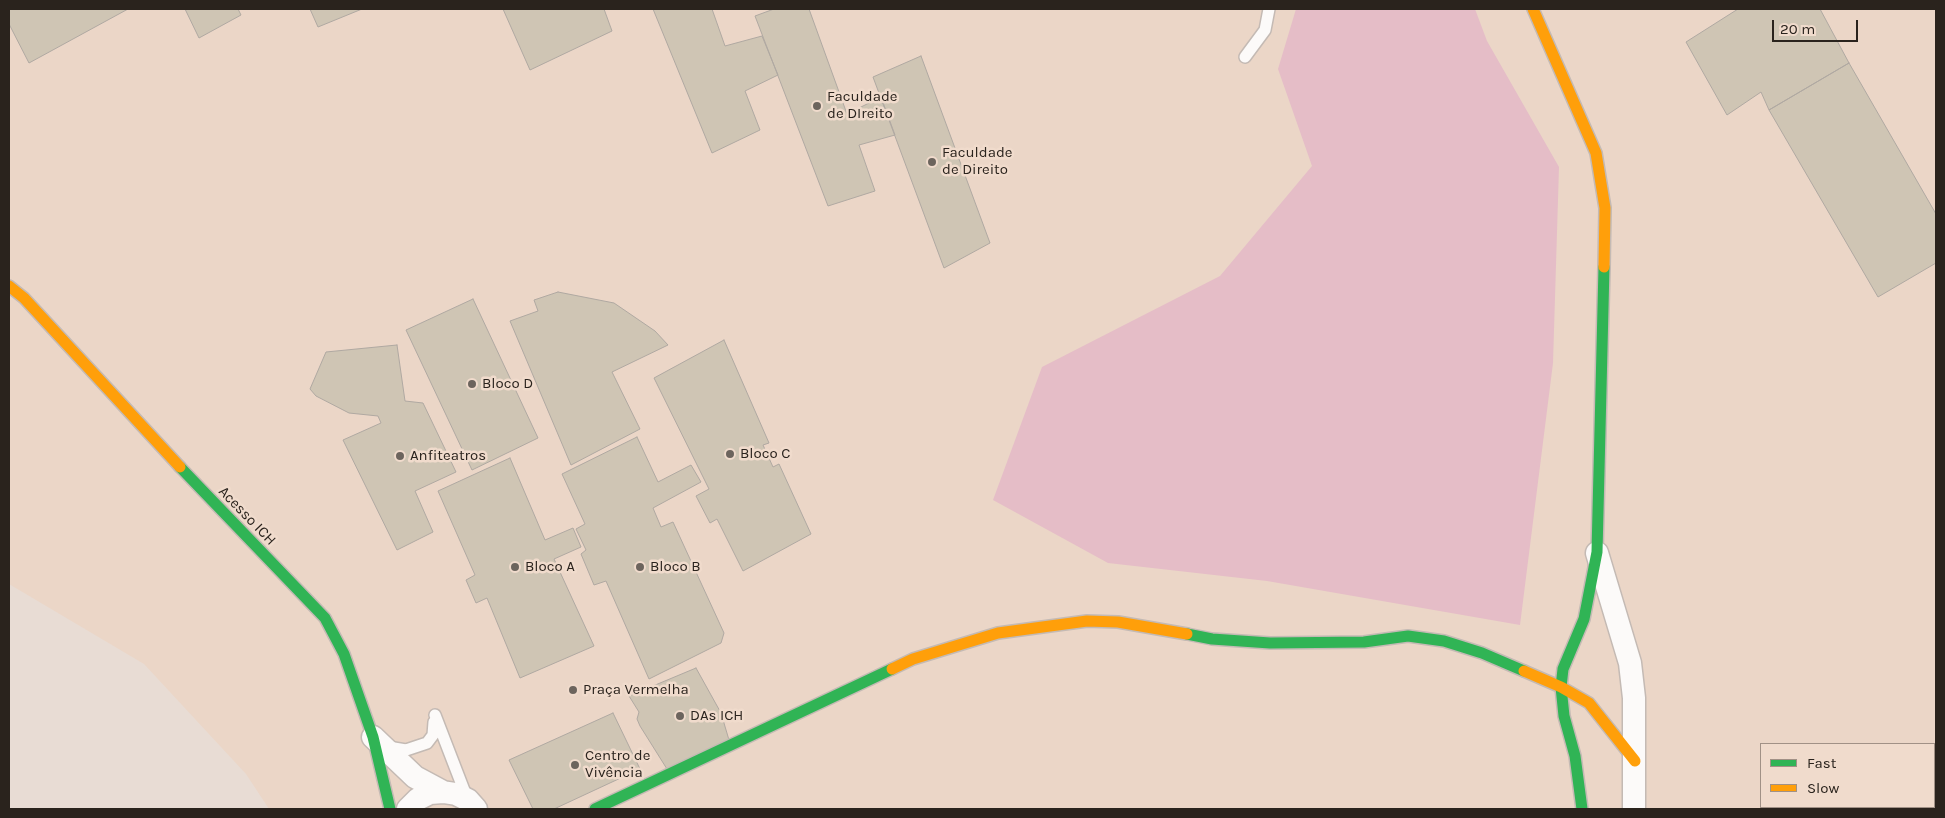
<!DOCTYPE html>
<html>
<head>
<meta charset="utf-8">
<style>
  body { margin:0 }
  #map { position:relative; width:1945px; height:818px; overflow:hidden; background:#e8dcd4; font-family:Karla,sans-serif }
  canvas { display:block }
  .frame { position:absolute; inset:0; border:10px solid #2a231d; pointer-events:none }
  .legend { position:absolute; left:1760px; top:743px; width:175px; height:65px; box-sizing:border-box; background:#f0dbcc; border:1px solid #a19186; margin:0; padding:6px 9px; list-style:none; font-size:15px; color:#2a231d }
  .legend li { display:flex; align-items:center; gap:10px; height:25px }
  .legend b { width:25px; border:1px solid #a19186 }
  .scale { position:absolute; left:1772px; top:20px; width:86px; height:22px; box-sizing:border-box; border:2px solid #2a231d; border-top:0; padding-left:6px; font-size:15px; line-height:18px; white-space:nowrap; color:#2a231d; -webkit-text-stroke:4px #f0dbcc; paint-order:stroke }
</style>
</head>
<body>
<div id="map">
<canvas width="1945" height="818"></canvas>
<div class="frame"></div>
<ul class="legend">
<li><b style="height:6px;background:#30b455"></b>Fast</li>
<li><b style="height:6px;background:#ff9f0a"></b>Slow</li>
</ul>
<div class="scale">20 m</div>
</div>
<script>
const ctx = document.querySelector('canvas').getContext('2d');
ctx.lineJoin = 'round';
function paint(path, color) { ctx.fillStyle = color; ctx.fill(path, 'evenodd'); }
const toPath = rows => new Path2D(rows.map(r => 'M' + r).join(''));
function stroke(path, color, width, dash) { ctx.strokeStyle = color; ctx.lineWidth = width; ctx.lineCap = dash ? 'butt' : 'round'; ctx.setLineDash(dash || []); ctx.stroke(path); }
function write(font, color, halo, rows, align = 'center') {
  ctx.font = font + ' Karla,sans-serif'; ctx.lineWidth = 5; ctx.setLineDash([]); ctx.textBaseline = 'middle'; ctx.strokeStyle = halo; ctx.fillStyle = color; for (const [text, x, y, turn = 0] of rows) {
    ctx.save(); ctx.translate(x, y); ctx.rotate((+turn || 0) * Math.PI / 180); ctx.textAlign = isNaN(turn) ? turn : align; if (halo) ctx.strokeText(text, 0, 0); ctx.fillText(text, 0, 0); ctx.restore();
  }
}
paint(toPath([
  [9,9,1936,9,1936,809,269,809,246,774,144,664,9,584],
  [1761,744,1934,744,1934,807,1761,807]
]), '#ebd6c7');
paint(toPath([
  [1296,9,1475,9,1487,41,1559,167,1553,363,1520,625,1267,581,1108,563,993,500,1042,367,1220,276,1312,166,1278,69]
]), '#e5bdc7');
const building = toPath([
  [9,9,128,9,29,63,9,24,9,9],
  [185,9,238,9,241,15,199,38,185,9],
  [310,9,362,9,318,27,310,9],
  [503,9,604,9,612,31,530,70,503,9],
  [653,9,712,9,725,46,762,36,778,75,745,91,760,130,712,153,653,9],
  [774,9,809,9,847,114,881,97,895,135,859,145,875,191,828,206,755,16,774,9],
  [1738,9,1820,9,1849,63,1769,110,1761,92,1727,115,1686,42,1738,9],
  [921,56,990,243,944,268,873,77,921,56],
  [1849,63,1936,214,1936,263,1878,297,1769,110,1849,63],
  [558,292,614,303,655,331,668,345,612,372,640,429,571,465,510,321,538,311,534,300,558,292],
  [473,299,538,438,472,470,406,330,473,299],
  [724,340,769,443,763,445,773,467,779,464,811,534,743,571,717,519,710,523,696,496,709,489,654,378,724,340],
  [397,345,405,401,423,403,456,472,415,491,433,532,397,550,343,440,381,423,378,416,349,413,316,396,310,389,326,352,397,345],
  [637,437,658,482,691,465,701,482,653,508,661,527,673,522,724,633,721,643,649,679,606,581,594,585,581,554,586,550,576,529,585,524,562,474,637,437],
  [510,458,545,540,573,528,581,547,554,559,594,646,520,678,487,598,476,603,466,580,475,575,438,491,510,458],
  [696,668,721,713,729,740,667,769,640,726,637,719,639,712,629,696,696,668],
  [613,713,640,769,554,809,533,809,509,760,613,713]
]);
paint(building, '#cfc5b4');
stroke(building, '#b0a9a2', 1);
const lane = toPath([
  [1245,57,1265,30,1269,9],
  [435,715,467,798],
  [388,747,406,750,427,743,433,735,434,722]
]);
const street = toPath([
  [1597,553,1630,663,1634,698,1634,809],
  [373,737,415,777,443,792],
  [408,809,418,799,430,793,443,792,456,794,468,800,476,809]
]);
const fast = toPath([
  [180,467,325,618,344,654,373,737,390,809],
  [1187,634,1212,639,1270,643,1364,642,1408,636,1444,641,1482,653,1524,671],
  [595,809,892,669],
  [1582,809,1575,756,1564,716,1561,687,1563,669,1584,619,1597,552,1604,267]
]);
const slow = toPath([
  [1533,9,1596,153,1605,208,1604,267],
  [9,286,24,298,180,467],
  [892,669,913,659,998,633,1087,621,1118,622,1187,634],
  [1524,671,1561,687,1589,703,1635,761]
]);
stroke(lane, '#c4bab4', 14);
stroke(street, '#c4bab4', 25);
stroke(fast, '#c4bab4', 14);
stroke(slow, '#c4bab4', 14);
stroke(lane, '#fcfaf9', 11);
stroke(street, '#fcfaf9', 22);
stroke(fast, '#30b455', 11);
stroke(slow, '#ff9f0a', 11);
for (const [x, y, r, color] of [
  [817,106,5,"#6c645d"],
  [932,162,5,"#6c645d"],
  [472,384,5,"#6c645d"],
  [730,454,5,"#6c645d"],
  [400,456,5,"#6c645d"],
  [515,567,5,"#6c645d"],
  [640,567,5,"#6c645d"],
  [573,690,5,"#6c645d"],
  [680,716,5,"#6c645d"],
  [575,765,5,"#6c645d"]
]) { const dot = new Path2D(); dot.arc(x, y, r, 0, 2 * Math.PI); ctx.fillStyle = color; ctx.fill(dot); stroke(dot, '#f0dbcc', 2); }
write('15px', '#2a231d', '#f0dbcc', [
  ["Faculdade",827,97],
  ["de DIreito",827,114],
  ["Faculdade",942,153],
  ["de Direito",942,170],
  ["Bloco D",482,384],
  ["Bloco C",740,454],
  ["Anfiteatros",410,456],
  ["Bloco A",525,567],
  ["Bloco B",650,567],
  ["Praça Vermelha",583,690],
  ["DAs ICH",690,716],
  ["Centro de",585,756],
  ["Vivência",585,773]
], 'left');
write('15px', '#2a231d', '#f0dbcc', [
  ["Acesso ICH",247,516,46]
]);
</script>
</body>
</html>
